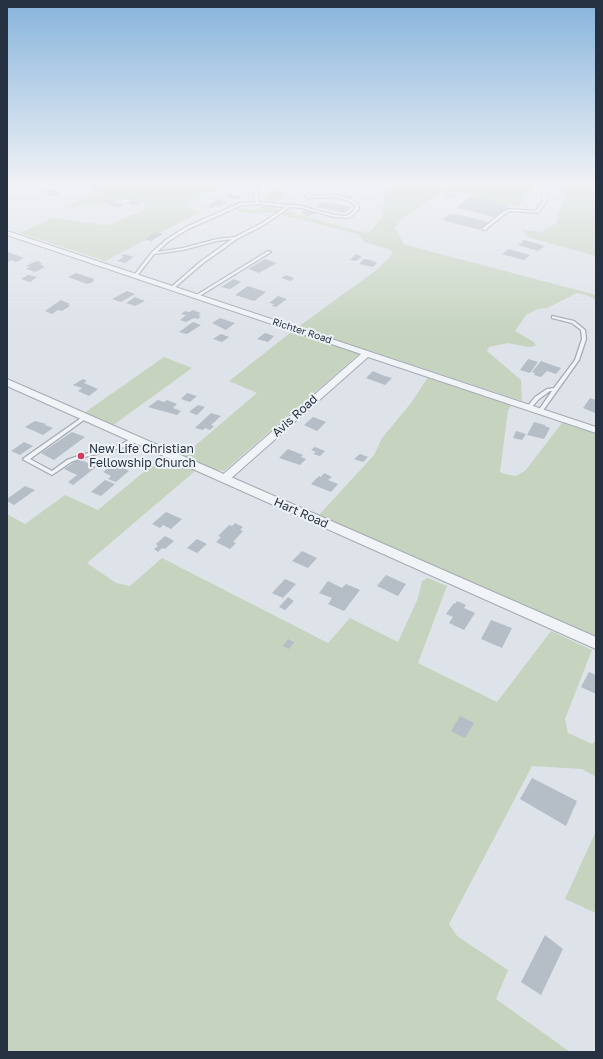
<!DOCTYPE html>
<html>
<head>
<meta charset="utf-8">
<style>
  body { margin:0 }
  #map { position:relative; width:603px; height:1059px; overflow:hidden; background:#dee3e9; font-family:"Golos Text",sans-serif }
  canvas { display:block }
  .frame { position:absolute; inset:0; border:8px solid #263241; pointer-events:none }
</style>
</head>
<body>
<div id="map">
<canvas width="603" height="1059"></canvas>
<div class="frame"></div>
</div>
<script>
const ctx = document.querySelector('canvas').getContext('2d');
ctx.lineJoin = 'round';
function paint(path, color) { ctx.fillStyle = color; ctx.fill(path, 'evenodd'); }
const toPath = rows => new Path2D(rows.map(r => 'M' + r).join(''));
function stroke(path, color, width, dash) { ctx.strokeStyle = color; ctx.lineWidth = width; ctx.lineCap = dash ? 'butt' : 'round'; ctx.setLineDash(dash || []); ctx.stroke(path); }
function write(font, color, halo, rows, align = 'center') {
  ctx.font = font + ' "Golos Text",sans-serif'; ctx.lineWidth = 4; ctx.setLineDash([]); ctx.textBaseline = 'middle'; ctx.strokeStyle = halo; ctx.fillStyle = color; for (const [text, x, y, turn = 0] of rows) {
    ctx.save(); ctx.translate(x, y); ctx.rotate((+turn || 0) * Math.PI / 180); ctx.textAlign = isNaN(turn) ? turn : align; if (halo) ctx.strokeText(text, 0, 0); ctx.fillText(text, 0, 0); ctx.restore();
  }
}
paint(toPath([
  [114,185,186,185,196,188,206,185,226,185,210,192,184,206,201,212,105,261,20,233,51,218,106,225,113,223,142,211,146,206,142,202,127,199,100,204,86,204,72,207,68,206],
  [385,185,536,185,517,207,445,190,400,221,395,228,403,243,410,246,596,295,596,300,589,296,577,293,547,308,538,309,526,315,515,331,534,342,536,346,528,347,508,343,489,347,487,351,521,380,522,401,298,327,378,269,393,253,391,250,364,242,358,234,274,213,240,213,237,209,255,210,266,205,264,201,275,189,282,190,288,195,276,202,278,209,366,233,372,230,382,217],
  [556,185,596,185,596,256,530,238,520,229,541,232,556,223,564,197],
  [294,330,360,353,224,471,212,469,183,456,257,393,229,381],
  [164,357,192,368,112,426,84,413],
  [428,377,512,405,508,410,500,472,505,474,516,476,525,471,562,423,596,433,596,637,319,515,374,455,382,438,411,403],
  [163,456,195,471,87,563,116,583,130,586,162,558,328,643,350,618,398,642,418,598,422,581,428,578,447,586,418,663,497,702,551,631,592,650,565,719,568,733,592,744,596,741,596,777,582,769,532,766,449,924,457,936,508,970,496,999,570,1052,7,1052,7,514,25,524,65,495,98,510],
  [596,831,596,913,565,899]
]), '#c6d3bf');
paint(toPath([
  [89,185,101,185,98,187,104,190,97,193,92,191,90,190,92,190,89,189,90,188,86,187],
  [51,188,56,191,54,191,62,194,57,196,51,196,42,192],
  [449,192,458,195,453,198,444,196],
  [231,194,242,197,237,200,226,197],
  [469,197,489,200,508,206,494,217,456,208],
  [217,199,228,202,221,207,216,206,212,208,206,207],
  [107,200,115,201,124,205,118,207,113,207,103,201],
  [134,200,141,203,133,206,126,203],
  [322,202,326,202,351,207,345,213,317,207],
  [310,210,316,214,306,216,301,212],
  [451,213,489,222,480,230,442,220],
  [156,232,163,234,151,241,144,239],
  [524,240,545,246,538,251,518,245],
  [509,249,530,255,524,260,502,254],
  [8,252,24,258,16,262,11,260,8,262,7,253],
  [124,254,134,257,125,263,117,261,124,257,121,256],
  [356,254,362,257,356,261,350,260],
  [265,259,277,263,259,273,248,269],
  [364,259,371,260,377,263,373,267,359,264],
  [38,261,42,263,40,264,45,267,35,272,26,269,30,267,26,266,34,262],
  [76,273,94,279,93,282,87,284,68,277],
  [28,275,37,277,30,282,21,279],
  [286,275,294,278,291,281,281,278],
  [234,279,241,282,230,289,221,287],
  [248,286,266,292,254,301,235,295],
  [127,291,135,294,121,302,112,299],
  [278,296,287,299,276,307,272,306,274,304,269,303],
  [135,297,145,301,135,306,126,303],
  [61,300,70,304,68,305,70,306,62,311,58,310,52,314,45,311],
  [193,310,201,313,198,315,201,316,198,319,194,318,186,322,180,320,186,315,181,314,185,311,189,312],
  [220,318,235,323,226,330,212,323],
  [193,322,201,325,187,334,179,332],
  [265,333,274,336,268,342,257,339],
  [221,334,229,337,222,342,213,339],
  [528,359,538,362,530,373,520,370],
  [541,361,549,364,561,368,556,374,547,371,541,377,534,375,535,373,532,372],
  [373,371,382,375,392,378,385,385,366,378],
  [83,379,87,381,84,383,98,389,89,396,78,391,82,388,73,385],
  [187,393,197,396,190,402,181,399],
  [590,398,596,400,595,413,583,408],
  [158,400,164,402,167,400,177,404,173,408,181,411,177,415,148,407],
  [198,405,205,407,197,415,189,412],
  [211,413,221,416,211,425,214,426,210,430,205,428,203,430,195,428],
  [313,417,326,422,317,431,304,425],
  [35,421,46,424,45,425,53,428,43,435,25,427],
  [534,422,545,425,545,426,550,428,544,439,527,435],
  [516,431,526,434,522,440,513,438],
  [72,432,85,437,54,460,41,453],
  [24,442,33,446,20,455,11,451],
  [315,447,325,451,320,456,313,454,316,452,311,450],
  [288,449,303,455,301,457,306,459,300,465,279,458],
  [360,454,368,457,363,462,354,459],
  [79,459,96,467,73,485,68,482,77,475,64,469],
  [115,463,129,471,116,482,108,479,111,476,103,472],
  [324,473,332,477,328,480,338,484,331,492,311,484,319,476,321,477],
  [105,480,115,484,101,496,91,492],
  [25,486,35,490,14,505,7,501,7,499],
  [166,512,182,519,171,529,163,525,160,528,152,524],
  [235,523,243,527,240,530,243,531,233,542,236,543,230,549,216,542,221,537,218,536,229,525,232,526],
  [165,536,174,541,165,549,162,548,158,552,154,549,158,546,156,544],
  [197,539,207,544,197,553,187,548],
  [302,551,317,558,308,568,292,561],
  [386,575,406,584,398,596,377,586],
  [285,579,296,584,283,598,272,593],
  [328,581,342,588,346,584,360,590,344,611,328,604,332,598,319,593],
  [288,597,294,601,285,610,279,607],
  [457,601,466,605,464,608,475,613,464,630,449,623,453,617,446,614,454,603,455,604],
  [491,620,512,628,502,648,481,639],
  [288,639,294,642,289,649,283,646],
  [589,672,596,675,596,694,581,687],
  [460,716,474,723,465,738,451,731],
  [532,778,577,801,566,826,520,799],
  [545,935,563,949,541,995,521,982]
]), '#b5bdc6');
const service = toPath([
  [252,185,255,185,259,202,289,205,291,204,292,205,301,206,335,215,345,216,349,215,355,209,355,205,347,200,334,197,309,198,300,191,284,185,289,185,302,189,311,196,334,195,349,198,358,204,359,209,351,217,345,218,335,217,301,208,290,207,264,225,237,239,202,264,173,289,170,288,200,262,232,239,217,241,183,250,154,254,137,276,135,276,135,274,152,252,167,239,186,227,240,203,256,202,252,185],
  [258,204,286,207,262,223,235,237,217,239,183,248,157,252,169,241,188,229,242,205,258,204],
  [542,185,546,185,547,201,538,213,510,211,506,213,485,230,483,230,483,228,504,211,509,209,536,211,543,201,542,185],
  [268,251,271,252,198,297,195,296,268,251],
  [552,316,574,321,585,330,586,339,579,360,542,412,540,412,538,411,552,391,550,391,539,399,531,408,529,408,527,407,535,397,547,389,554,388,575,360,582,339,581,330,572,323,552,318,552,316],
  [84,416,86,416,88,417,30,459,52,471,67,460,81,455,120,445,132,438,134,438,136,439,124,447,85,457,71,462,52,475,24,460,23,459,24,458,84,416]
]);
const minor = toPath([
  [7,231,596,427,596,433,368,357,228,481,220,481,219,479,220,477,361,354,7,235,7,231]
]);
const tertiary = toPath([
  [7,379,596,637,596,649,7,386,7,379]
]);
stroke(service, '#a3aab3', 2.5);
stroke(minor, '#a3aab3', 2);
stroke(tertiary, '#a3aab3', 2);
paint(service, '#f1f4f7');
paint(minor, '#f1f4f7');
paint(tertiary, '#f1f4f7');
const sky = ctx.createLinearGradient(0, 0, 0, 334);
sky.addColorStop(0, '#87b4dc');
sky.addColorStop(0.55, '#f0f2f5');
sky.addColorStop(1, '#f0f2f500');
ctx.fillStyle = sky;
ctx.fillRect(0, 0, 603, 334);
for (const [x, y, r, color] of [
  [81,456,4,"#d63b5f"]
]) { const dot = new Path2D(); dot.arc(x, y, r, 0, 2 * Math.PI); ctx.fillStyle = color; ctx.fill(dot); stroke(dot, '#eef2f6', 1.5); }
write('10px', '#263241', '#eef2f6', [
  ["Richter Road",302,331,18]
]);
write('12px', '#263241', '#eef2f6', [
  ["Avis Road",295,416,-42],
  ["Hart Road",301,513,24]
]);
write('12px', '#263241', '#eef2f6', [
  ["New Life Christian",89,449],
  ["Fellowship Church",89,463]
], 'left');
</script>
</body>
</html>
